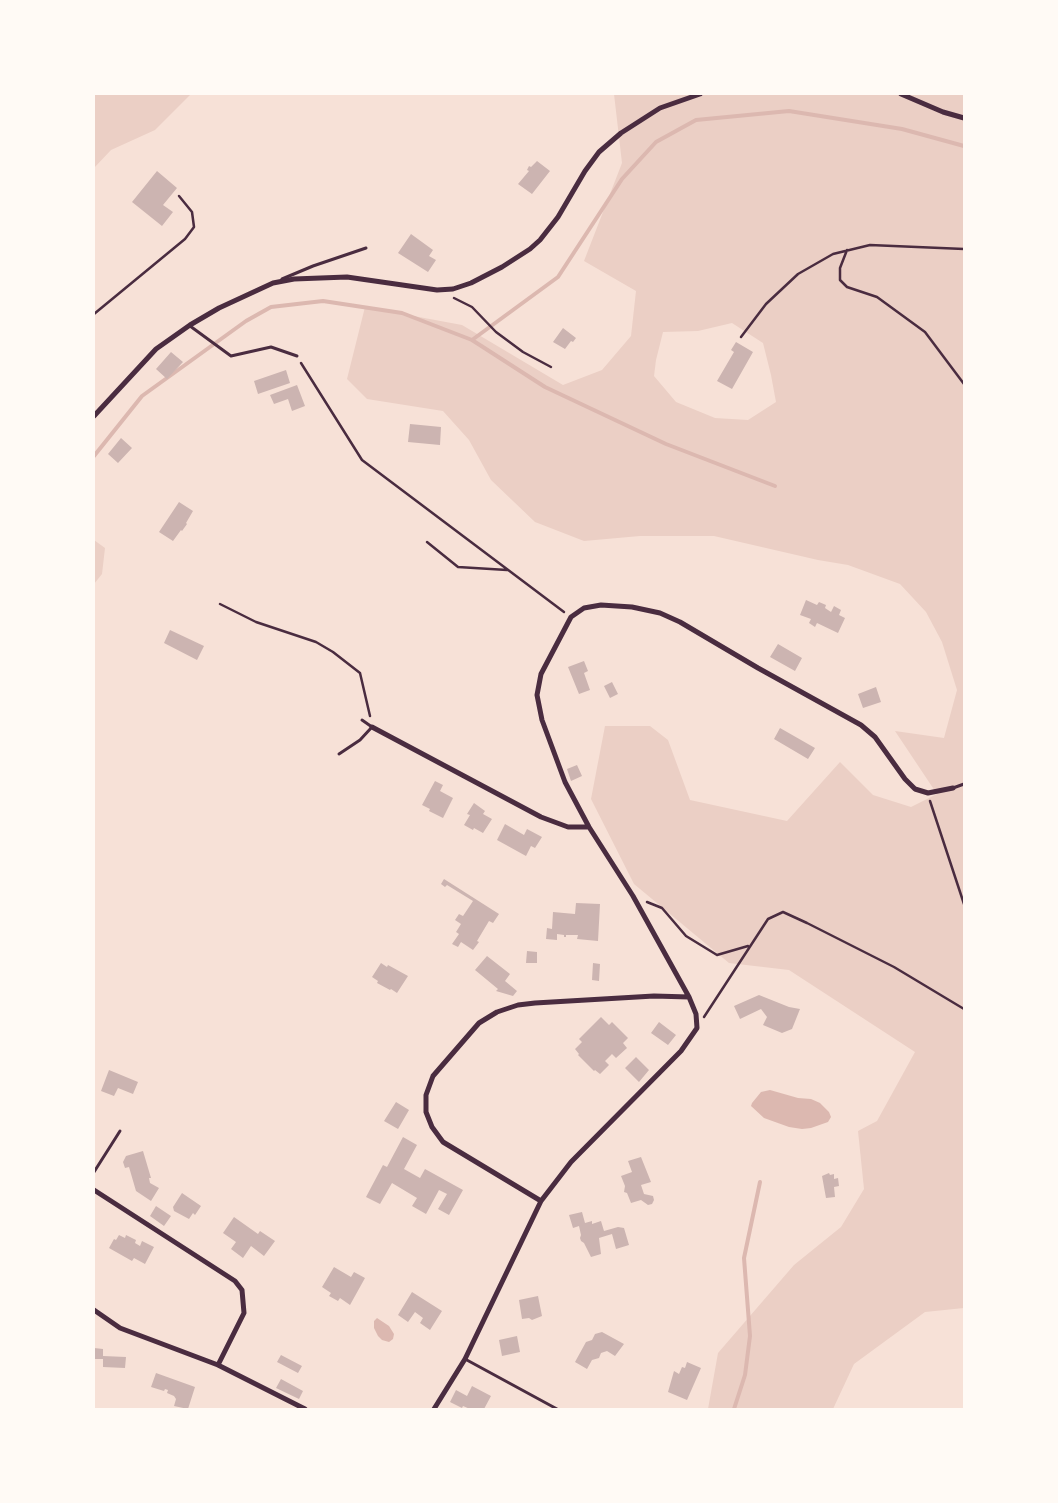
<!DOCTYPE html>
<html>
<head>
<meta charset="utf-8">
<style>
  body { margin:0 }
  #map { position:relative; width:1058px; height:1503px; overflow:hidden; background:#f7e1d7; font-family:Jost,sans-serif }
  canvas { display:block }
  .frame { position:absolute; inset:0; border:95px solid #fffaf5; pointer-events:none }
</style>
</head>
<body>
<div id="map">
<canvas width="1058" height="1503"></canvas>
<div class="frame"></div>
</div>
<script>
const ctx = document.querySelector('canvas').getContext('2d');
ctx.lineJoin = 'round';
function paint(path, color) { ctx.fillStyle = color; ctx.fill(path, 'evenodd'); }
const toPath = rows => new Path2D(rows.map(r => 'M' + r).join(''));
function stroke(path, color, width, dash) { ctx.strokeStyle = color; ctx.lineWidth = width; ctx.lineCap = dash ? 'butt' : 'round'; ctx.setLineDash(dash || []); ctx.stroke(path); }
paint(toPath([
  [94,94,191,94,155,130,111,150,94,168],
  [614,94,964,94,964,1308,925,1312,854,1364,833,1409,708,1409,718,1353,794,1265,841,1227,864,1189,858,1131,877,1121,915,1052,789,970,729,963,634,884,591,799,605,726,650,726,668,740,690,800,787,821,840,762,873,795,911,807,937,794,895,731,944,738,957,690,942,642,926,612,900,584,848,565,818,560,714,536,640,536,584,541,535,522,491,480,469,440,443,411,367,399,347,379,365,307,462,325,563,385,602,370,631,336,636,291,584,261,622,163],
  [732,323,763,343,771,375,776,402,748,420,715,418,676,402,654,376,656,360,663,332,698,331],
  [94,540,105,548,102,574,94,584]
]), '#ebcfc5');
paint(toPath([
  [770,1090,798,1098,811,1099,820,1103,829,1112,831,1117,828,1122,811,1128,802,1129,789,1127,764,1118,751,1106,752,1103,761,1092],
  [377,1318,389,1326,394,1334,393,1339,389,1342,382,1340,378,1336,374,1328,374,1321]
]), '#dcb8b0');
stroke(toPath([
  [472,340,558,277,622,179,656,142,696,120,789,111,902,129,964,146],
  [94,456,142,396,246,321,271,307,323,301,402,313,472,340,545,387,666,444,775,486],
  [734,1409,745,1375,750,1336,744,1258,760,1182]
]), '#dcb8b0', 4);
paint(toPath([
  [537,161,550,171,532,194,518,184,529,171,527,170,529,166,531,167],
  [157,171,177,188,163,205,173,212,162,226,132,202],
  [411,234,433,250,429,256,436,260,428,272,398,253],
  [563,328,576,338,573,342,571,341,565,349,553,342],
  [736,342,753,352,732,389,717,381,734,352,731,350],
  [171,352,183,362,167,379,156,369],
  [286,370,290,383,258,394,254,381],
  [297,385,305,406,292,411,288,399,274,404,270,395],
  [410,424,441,427,440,445,408,442],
  [121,438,132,448,118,463,108,454],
  [179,502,193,511,186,523,187,524,182,531,181,530,173,541,159,532],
  [806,600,817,605,819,602,826,605,825,608,831,612,834,606,841,610,839,615,845,618,838,633,817,623,815,627,809,623,811,619,800,615],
  [170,630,204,646,197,660,164,643],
  [778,644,802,658,795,671,770,657],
  [584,661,588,671,584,673,590,690,579,694,568,667],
  [612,682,618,694,610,698,604,686],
  [876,687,881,702,863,708,858,694],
  [780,728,815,748,808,759,774,739],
  [577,765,582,776,571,781,567,769],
  [435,781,443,785,440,791,453,798,443,818,429,811,430,809,422,805],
  [474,803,485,811,483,814,492,819,483,833,474,828,473,830,464,825,470,815,467,814],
  [505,824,524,835,527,829,542,837,535,848,531,846,526,856,497,840],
  [444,879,499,914,493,923,489,921,477,941,479,942,473,950,461,942,458,947,452,944,459,934,456,932,461,924,455,920,459,914,463,916,473,901,447,885,445,887,441,884],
  [576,903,600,904,598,941,577,939,578,935,566,935,566,937,564,937,564,935,557,934,557,940,546,939,547,928,552,929,553,912,575,914],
  [527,951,537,952,537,963,526,963],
  [487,956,510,974,505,981,517,991,513,996,496,991,498,989,475,970],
  [381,963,387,967,388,965,408,976,397,993,391,989,390,990,377,983,378,981,372,977],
  [593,963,600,964,599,981,592,980],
  [759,995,789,1007,800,1009,792,1029,782,1033,763,1025,767,1017,761,1009,740,1019,734,1006],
  [601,1017,609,1025,612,1022,628,1038,623,1043,627,1048,616,1058,612,1054,605,1061,609,1065,600,1074,595,1070,594,1071,578,1055,579,1054,575,1049,582,1042,579,1039],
  [659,1022,676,1035,668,1045,651,1033],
  [636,1057,649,1070,639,1082,625,1068],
  [109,1070,138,1082,133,1094,118,1088,114,1096,101,1091],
  [396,1102,409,1110,398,1129,384,1121],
  [403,1137,417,1145,404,1169,420,1178,425,1169,463,1190,449,1215,438,1209,447,1194,439,1190,426,1214,412,1206,417,1198,392,1183,380,1204,366,1197,383,1165,387,1167],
  [143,1151,151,1178,149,1178,150,1183,159,1188,151,1201,136,1191,129,1167,125,1168,123,1162,126,1156],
  [641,1157,651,1182,641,1185,644,1194,653,1196,654,1200,652,1204,648,1205,641,1200,631,1203,627,1193,624,1192,625,1186,621,1176,632,1172,628,1161],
  [829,1173,830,1175,834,1174,834,1179,838,1178,839,1186,834,1187,835,1197,826,1198,822,1176],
  [182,1193,201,1206,195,1215,193,1213,189,1219,174,1211,173,1207],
  [156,1206,171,1216,164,1226,150,1216],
  [582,1212,585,1223,592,1221,592,1224,601,1221,604,1231,618,1227,624,1228,629,1245,616,1249,612,1234,599,1238,601,1254,591,1257,584,1243,581,1241,580,1238,581,1235,579,1226,573,1228,569,1215],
  [234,1217,258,1234,260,1231,275,1241,264,1256,251,1246,243,1258,231,1249,236,1242,223,1233],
  [119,1235,125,1238,126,1235,136,1240,135,1243,140,1246,142,1241,154,1247,145,1264,134,1258,132,1261,109,1248,114,1239,116,1240],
  [334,1267,351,1277,354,1272,365,1278,350,1305,340,1298,338,1301,329,1296,331,1293,322,1287],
  [412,1292,442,1311,430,1330,420,1323,423,1318,415,1312,408,1322,398,1315],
  [538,1296,542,1316,532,1320,529,1318,522,1319,519,1300],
  [602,1332,624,1344,615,1356,607,1351,601,1353,599,1358,592,1360,587,1369,575,1362,586,1342,592,1340,595,1334],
  [517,1336,520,1352,502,1356,499,1340],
  [94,1348,103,1349,103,1356,126,1357,125,1368,103,1367,103,1359,94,1359],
  [281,1355,302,1366,298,1373,277,1362],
  [687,1362,701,1368,687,1400,668,1392,674,1371,679,1374,682,1367,685,1368],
  [156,1373,195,1387,188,1409,174,1406,176,1399,174,1396,167,1393,168,1390,165,1389,164,1391,151,1387],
  [281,1379,303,1391,299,1399,276,1388],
  [472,1386,491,1396,484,1409,470,1409,463,1406,462,1408,450,1402,456,1390,467,1396]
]), '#ccb4b1');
stroke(toPath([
  [847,250,840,268,840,280,847,287,877,297,925,332,964,384],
  [454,298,472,307,496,332,523,352,551,367],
  [94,314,185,239,194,227,192,212,179,196],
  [741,337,766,304,798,274,833,254,870,245,964,249],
  [301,363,362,460,564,612],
  [427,542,458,567,507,570],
  [220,604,256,622,316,642,333,652,360,673,370,716],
  [930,801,964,904],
  [647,902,662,908,686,936,717,955,748,946],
  [704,1017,768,919,783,912,807,923,894,967,964,1009]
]), '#4a2c40', 2.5);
stroke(toPath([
  [282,279,313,266,366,248],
  [190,326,231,356,271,347,297,356],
  [339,754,360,740,372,727,362,720],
  [953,788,964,784],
  [94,1172,120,1131],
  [465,1359,557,1409]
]), '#4a2c40', 3);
stroke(toPath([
  [901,94,943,112,964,118],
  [94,416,156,349,190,325,219,308,273,283,294,279,347,277,437,290,453,289,471,283,502,267,530,249,540,240,558,217,585,171,599,152,621,133,660,108,700,94],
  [372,727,541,817,568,827,589,827],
  [94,1190,235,1281,242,1290,244,1313,218,1365],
  [541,1201,443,1142,432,1127,426,1112,426,1095,433,1076,479,1023,497,1012,518,1005,535,1003,654,996,689,997],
  [94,1310,120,1328,218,1365,305,1409],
  [434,1409,465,1359,541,1201,571,1162,681,1051,697,1028,696,1014,689,997,633,896,589,827,565,782,542,720,537,695,541,674,571,617,584,608,601,605,632,607,660,613,680,622,758,668,861,725,875,737,905,779,915,789,928,793,953,788]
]), '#4a2c40', 5);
</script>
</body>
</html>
